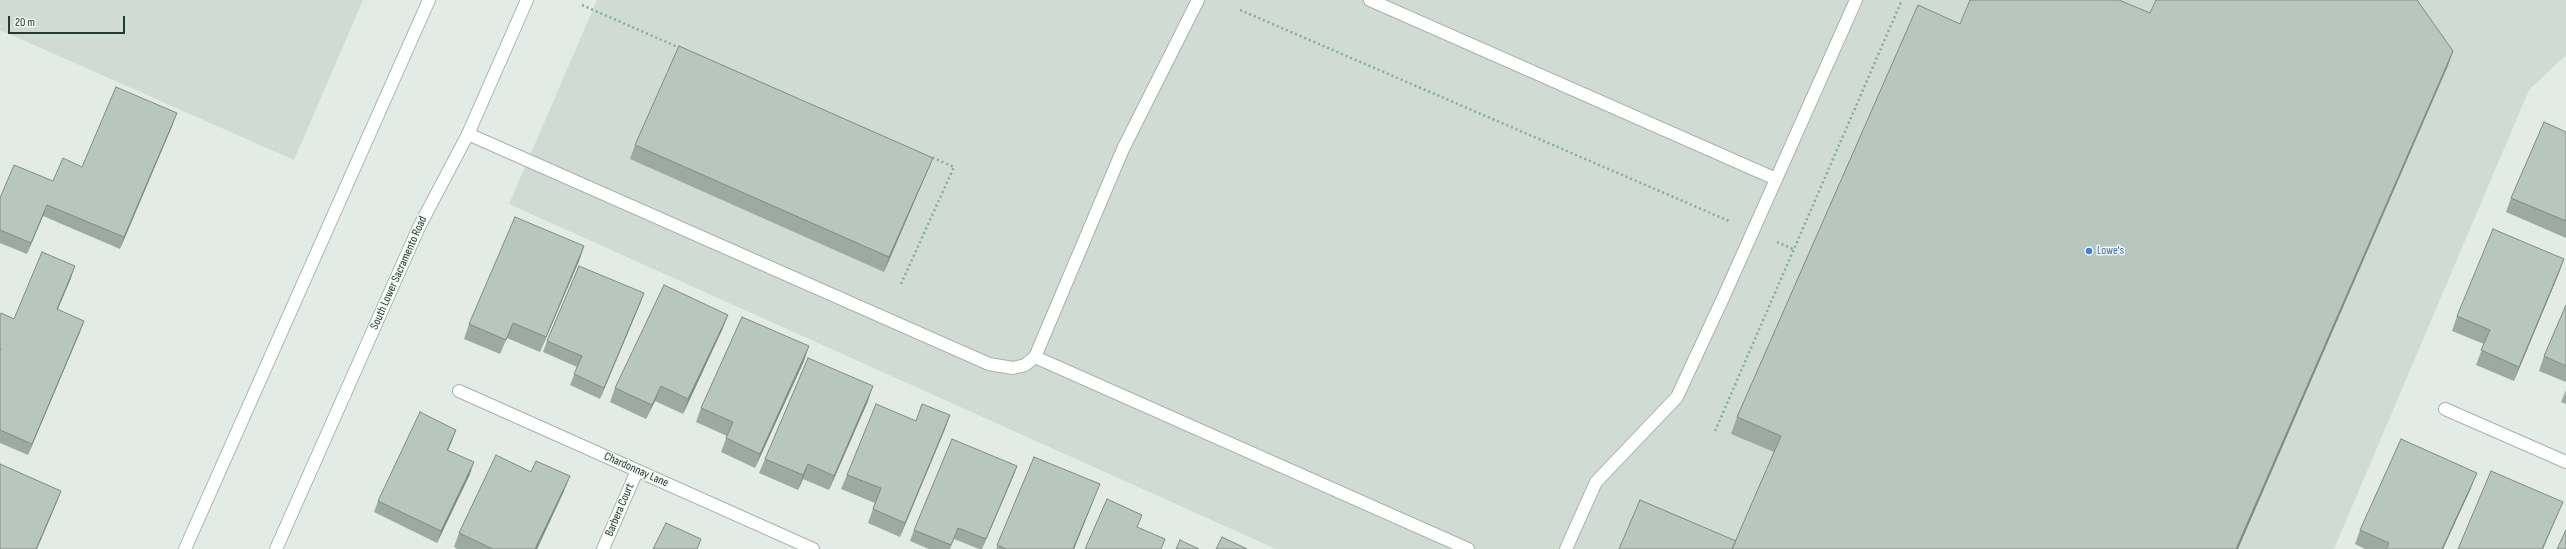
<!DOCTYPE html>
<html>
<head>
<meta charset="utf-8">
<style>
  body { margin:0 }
  #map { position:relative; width:2566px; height:549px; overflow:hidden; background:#e2ebe5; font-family:"Sofia Sans Condensed",sans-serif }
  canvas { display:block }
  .scale { position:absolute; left:8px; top:16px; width:117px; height:18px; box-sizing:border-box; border:2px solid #233b31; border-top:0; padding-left:5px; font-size:12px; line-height:14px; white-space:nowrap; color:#233b31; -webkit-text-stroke:3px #f2f8f4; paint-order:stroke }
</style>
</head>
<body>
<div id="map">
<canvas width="2566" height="549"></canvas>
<div class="scale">20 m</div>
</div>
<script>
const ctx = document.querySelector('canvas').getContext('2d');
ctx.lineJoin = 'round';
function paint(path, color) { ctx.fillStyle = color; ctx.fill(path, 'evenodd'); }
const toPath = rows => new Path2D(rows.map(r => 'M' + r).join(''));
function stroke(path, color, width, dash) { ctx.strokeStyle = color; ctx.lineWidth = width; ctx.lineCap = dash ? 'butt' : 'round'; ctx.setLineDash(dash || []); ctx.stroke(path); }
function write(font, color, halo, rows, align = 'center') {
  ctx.font = font + ' "Sofia Sans Condensed",sans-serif'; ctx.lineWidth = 3; ctx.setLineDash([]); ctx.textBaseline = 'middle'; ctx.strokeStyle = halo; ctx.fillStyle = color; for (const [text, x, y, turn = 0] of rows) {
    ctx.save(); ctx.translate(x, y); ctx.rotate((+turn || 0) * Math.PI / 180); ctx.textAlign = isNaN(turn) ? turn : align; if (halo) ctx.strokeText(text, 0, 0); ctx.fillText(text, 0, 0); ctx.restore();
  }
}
paint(toPath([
  [0,0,363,0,294,160,0,30],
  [597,0,2566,0,2566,55,2529,90,2334,549,1276,549,509,204]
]), '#d0dbd4');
const service = toPath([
  [1370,0,1776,179],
  [468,134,989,364,1013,368,1025,365,1035,357,1123,149,1198,0],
  [1035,357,1468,549],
  [2445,409,2566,462],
  [1566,549,1596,482,1677,397,1724,296,1856,0]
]);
const minor = toPath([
  [459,391,813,549],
  [603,549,637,471]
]);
const secondary = toPath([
  [185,549,429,0],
  [276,549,419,227,468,134,527,0]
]);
stroke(service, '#a5b3ab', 14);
stroke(minor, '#a5b3ab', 14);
stroke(secondary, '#a3b9ae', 14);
stroke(toPath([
  [582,5,680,48],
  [1240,10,1729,221],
  [1777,242,1793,249],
  [901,284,954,167,931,157],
  [1715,431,1902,0]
]), '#84ad99', 2.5, [2, 3]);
stroke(service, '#fff', 12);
stroke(minor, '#fff', 12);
stroke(secondary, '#fff', 12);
paint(toPath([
  [2150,13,2453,51,2447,68,1736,541,1774,452,1731,434,1737,417,1960,24],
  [173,124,120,249,43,216,27,254,0,243,0,198,53,181],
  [2566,132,2566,238,2506,212,2511,198],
  [635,145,933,158,927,172,884,272,630,159],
  [584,246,579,261,540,352,507,338,500,354,464,339,469,324],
  [2559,273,2514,381,2476,365,2484,344,2452,331,2457,316],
  [71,278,58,309,80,332,28,455,0,443,0,315,14,319],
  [644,293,640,304,600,399,570,385,577,367,543,352,547,341],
  [2566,305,2566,382,2539,371,2544,356],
  [728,315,722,330,683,414,655,401,646,419,610,402,615,388],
  [804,361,755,468,721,452,727,436,696,422,701,408],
  [2566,390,2566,404,2561,402],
  [868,401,829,490,803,479,798,490,759,473,765,459],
  [950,415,945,429,900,537,868,523,875,503,841,489,847,475,916,421],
  [452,441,448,450,470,474,437,543,374,512,378,501],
  [1034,457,1094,499,1074,549,996,549],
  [1017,466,1013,477,982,549,979,549,954,539,950,549,929,549,910,541,914,530],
  [531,472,564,491,537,549,457,549,454,547,459,533],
  [2471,488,2443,549,2365,549,2355,544,2360,530]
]), '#9daaa3');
paint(toPath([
  [2453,51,2447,68,2238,549,2236,549],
  [177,113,173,124,120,249,124,237],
  [933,158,927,172,884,272,889,257],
  [47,205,43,216,27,254,31,243],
  [584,246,579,261,540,352,546,337],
  [2564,259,2559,273,2514,381,2519,367],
  [75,266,71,278,53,320,57,309],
  [644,293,640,304,600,399,604,388],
  [728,315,722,330,683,414,688,399],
  [84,321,80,332,28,455,32,444],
  [809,346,804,361,755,468,760,454],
  [661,386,655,401,646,419,652,405],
  [873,386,868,401,829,490,834,476],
  [950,415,945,429,900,537,905,523],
  [456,430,452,441,443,461,447,450],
  [474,462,470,474,437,543,441,531],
  [808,464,803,479,798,490,803,475],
  [1017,466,1013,477,982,549,986,539],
  [2477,473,2471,488,2443,549,2442,549],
  [570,476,564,491,537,549,535,549],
  [1100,484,1074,549,1073,549],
  [61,491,57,502,37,549,36,549],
  [2563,502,2557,516,2543,549,2542,549]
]), '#808b85');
const building = toPath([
  [1970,0,2119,0,2150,13,2156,0,2417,0,2453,51,2236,549,1732,549,1781,436,1737,417,1918,5,1960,24,1970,0],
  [679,46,933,158,889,257,635,145,679,46],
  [116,87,177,113,124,237,47,205,31,243,0,230,0,198,14,165,53,181,63,158,82,167,116,87],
  [2544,122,2566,132,2566,221,2511,198,2544,122],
  [515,217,584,246,546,337,513,323,506,340,469,324,515,217],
  [2493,229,2564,259,2519,367,2481,350,2490,330,2457,316,2493,229],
  [42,252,75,266,57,309,84,321,32,444,0,430,0,350,1,349,0,349,0,315,1,313,14,319,42,252],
  [579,266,644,293,604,388,574,374,582,356,547,341,579,266],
  [664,285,728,315,688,399,661,386,652,405,615,388,664,285],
  [2566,305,2566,366,2544,356,2566,305],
  [742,317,809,346,760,454,726,438,733,422,701,408,742,317],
  [808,358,873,386,834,476,808,464,803,475,765,459,808,358],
  [876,404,916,421,922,404,950,415,905,523,873,509,881,488,847,475,876,404],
  [420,412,456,430,447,450,474,462,441,531,378,501,420,412],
  [952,439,1017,466,986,539,958,528,951,545,914,530,952,439],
  [2401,439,2477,473,2442,549,2386,549,2389,543,2360,530,2401,439],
  [496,455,531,472,536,461,570,476,535,549,493,549,459,533,496,455],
  [1034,457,1100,484,1073,549,1006,549,997,545,1034,457],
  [0,464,61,491,36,549,0,549,0,464],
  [2491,471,2563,502,2542,549,2458,549,2491,471],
  [1107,499,1142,515,1137,527,1165,539,1161,549,1085,549,1107,499],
  [1640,500,1736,541,1732,549,1619,549,1640,500],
  [666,523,701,539,697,549,653,549,666,523],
  [2566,530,2566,549,2557,549,2566,530],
  [1222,537,1247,549,1216,549,1222,537],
  [1180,540,1199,549,1176,549,1180,540]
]);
paint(building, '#b7c6be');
stroke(building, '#808b85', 1);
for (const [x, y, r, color] of [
  [2089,251,4,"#3f7fe0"]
]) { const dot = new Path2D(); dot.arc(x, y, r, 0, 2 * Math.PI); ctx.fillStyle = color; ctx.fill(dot); stroke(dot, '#f2f8f4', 1.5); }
write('12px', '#366cbe', '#f2f8f4', [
  ["Lowe's",2097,251]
], 'left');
write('12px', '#233b31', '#f2f8f4', [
  ["South Lower Sacramento Road",399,273,-66],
  ["Chardonnay Lane",636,470,24],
  ["Barbera Court",620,510,-67]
]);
</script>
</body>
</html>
